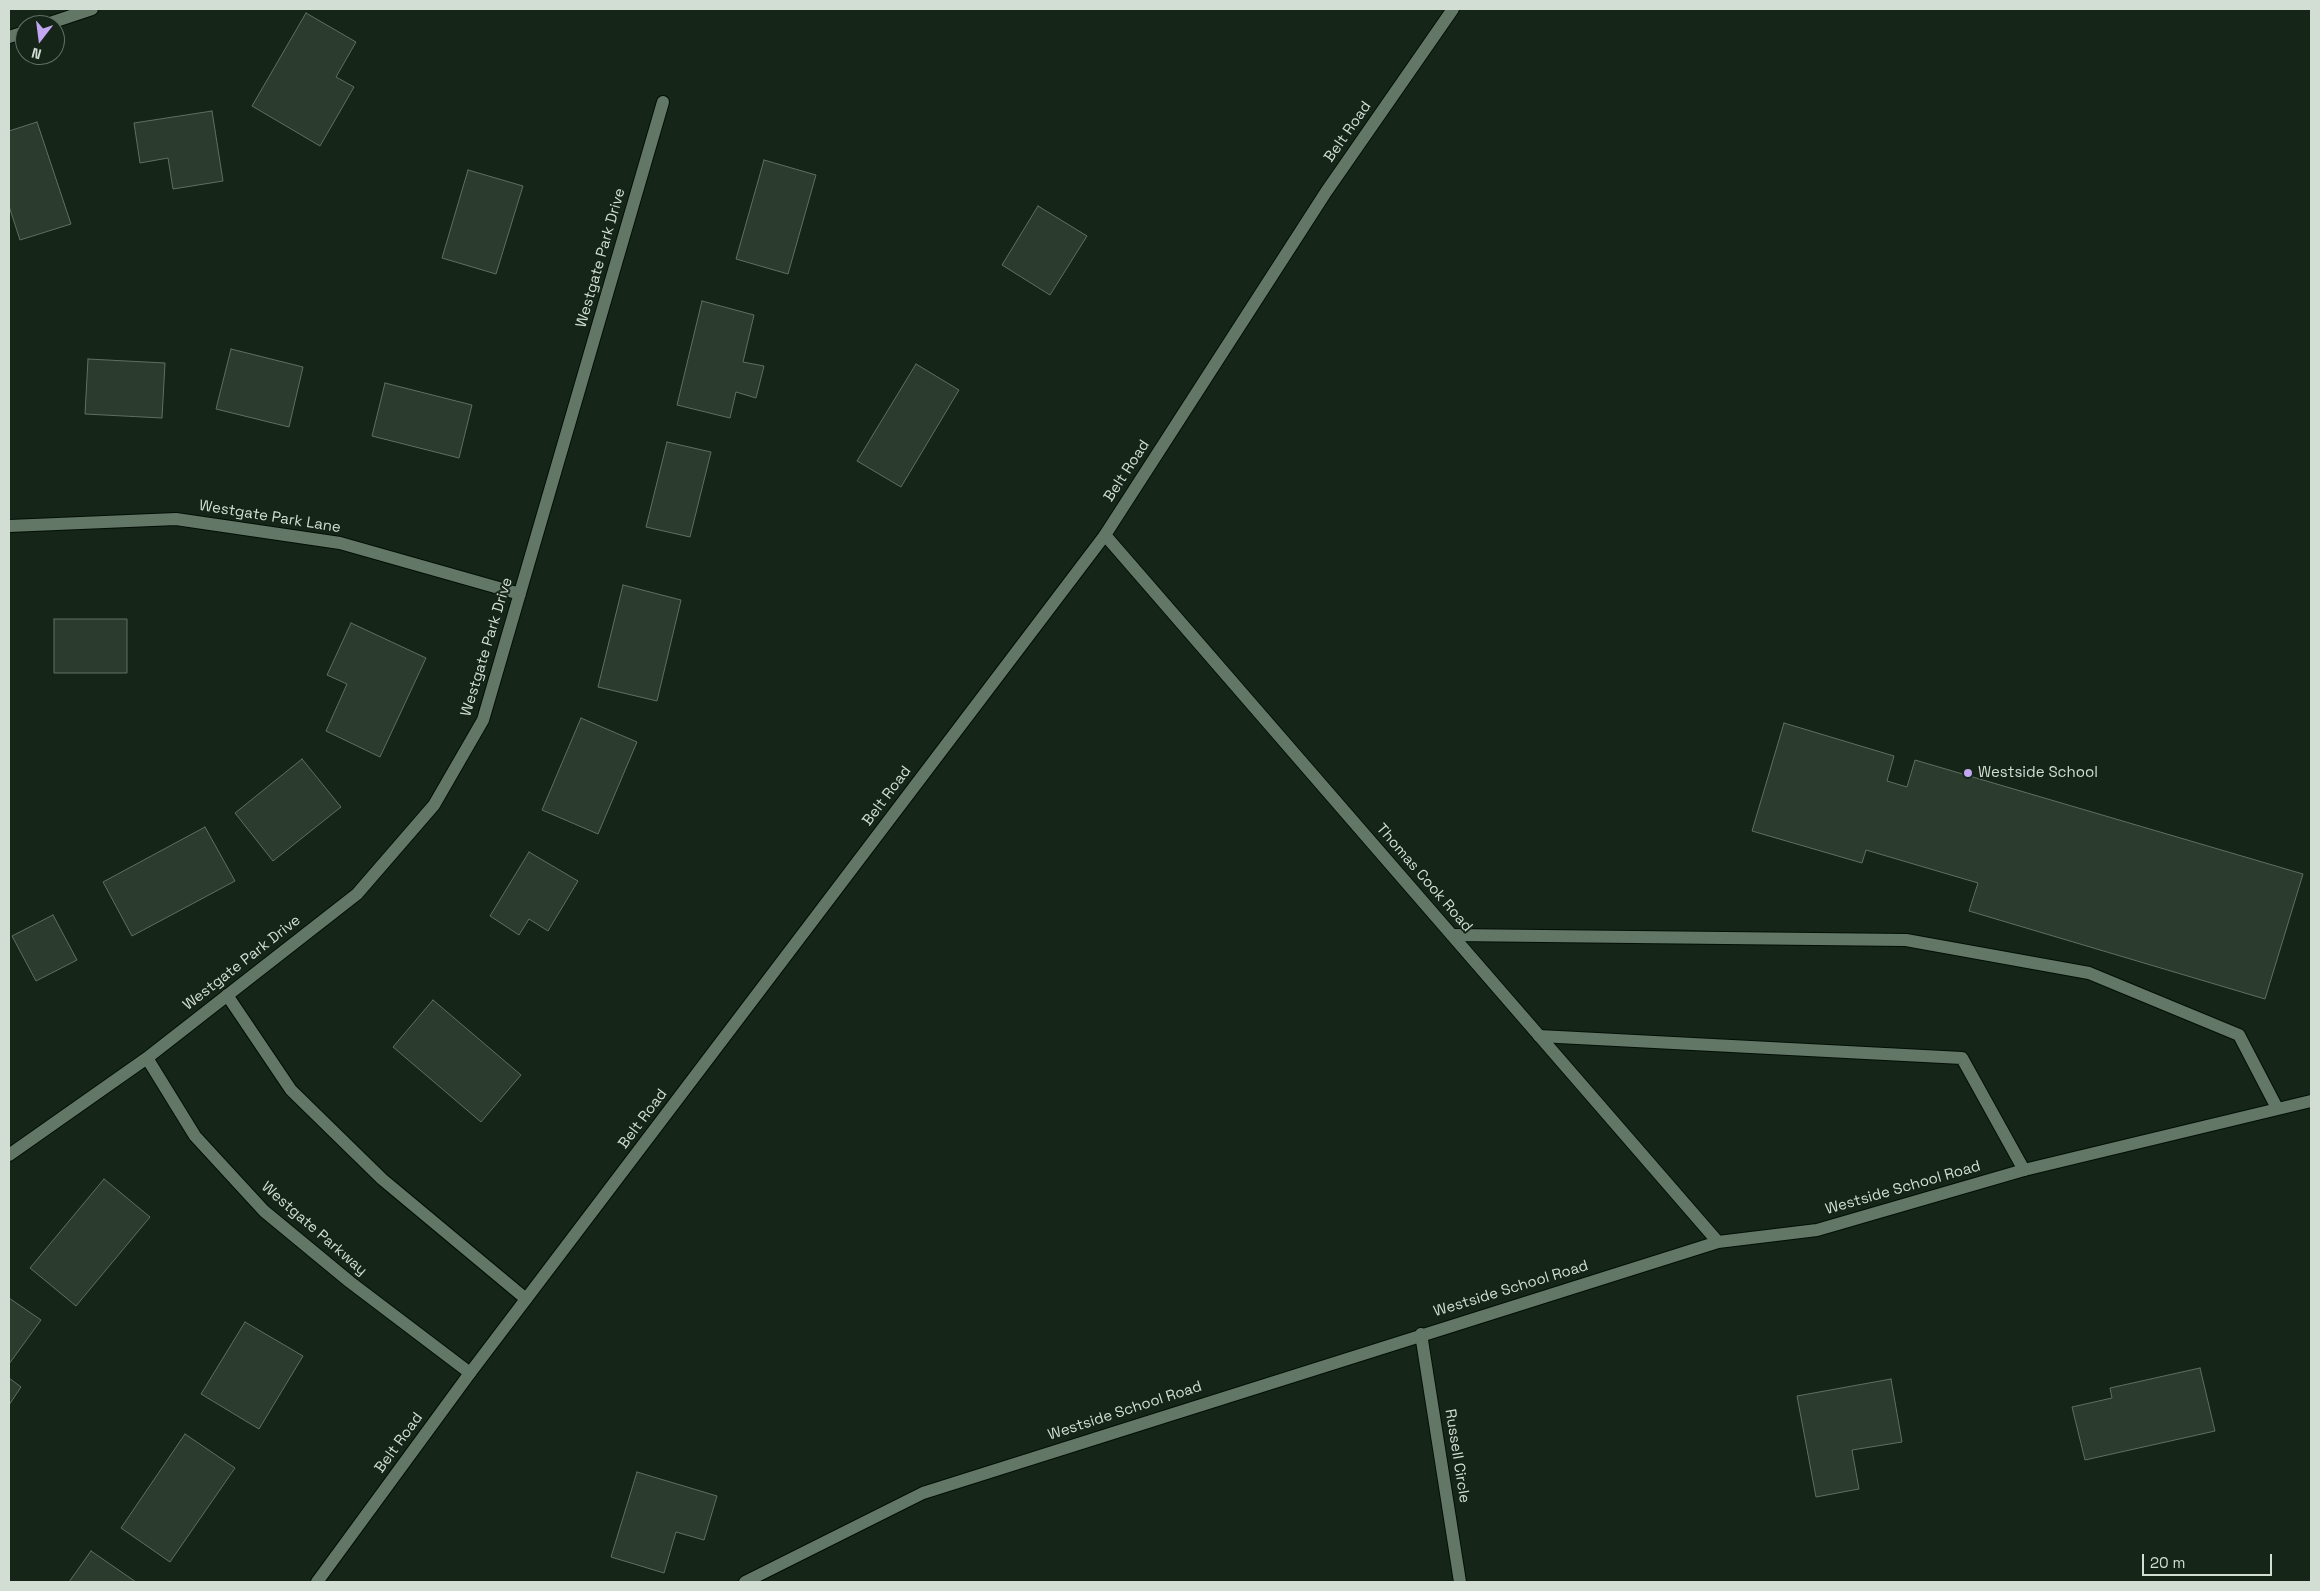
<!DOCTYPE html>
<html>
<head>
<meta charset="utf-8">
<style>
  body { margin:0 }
  #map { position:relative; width:2320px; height:1591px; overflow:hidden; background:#152619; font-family:"Space Grotesk",sans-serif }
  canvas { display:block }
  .frame { position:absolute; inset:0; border:10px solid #d2ddd4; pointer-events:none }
  .north { position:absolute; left:15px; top:15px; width:50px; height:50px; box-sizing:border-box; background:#152619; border:1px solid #616f64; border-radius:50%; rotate:195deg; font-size:14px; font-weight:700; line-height:20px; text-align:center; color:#d2ddd4 }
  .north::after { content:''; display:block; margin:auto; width:18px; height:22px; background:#c3a7f2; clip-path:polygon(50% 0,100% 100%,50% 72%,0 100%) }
  .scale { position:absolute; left:2142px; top:1554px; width:130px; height:22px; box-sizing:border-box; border:2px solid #d2ddd4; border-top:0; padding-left:6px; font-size:15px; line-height:18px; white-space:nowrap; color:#d2ddd4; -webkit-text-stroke:4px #152619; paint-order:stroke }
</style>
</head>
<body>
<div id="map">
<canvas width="2320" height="1591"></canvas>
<div class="frame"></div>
<div class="north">N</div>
<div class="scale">20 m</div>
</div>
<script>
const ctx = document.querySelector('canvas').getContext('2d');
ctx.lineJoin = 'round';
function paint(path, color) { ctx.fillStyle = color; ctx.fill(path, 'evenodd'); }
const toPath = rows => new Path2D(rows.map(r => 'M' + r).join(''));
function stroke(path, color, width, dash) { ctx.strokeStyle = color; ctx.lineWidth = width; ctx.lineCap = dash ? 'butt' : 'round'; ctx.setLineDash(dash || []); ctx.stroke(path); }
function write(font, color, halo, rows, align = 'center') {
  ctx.font = font + ' "Space Grotesk",sans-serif'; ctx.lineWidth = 4; ctx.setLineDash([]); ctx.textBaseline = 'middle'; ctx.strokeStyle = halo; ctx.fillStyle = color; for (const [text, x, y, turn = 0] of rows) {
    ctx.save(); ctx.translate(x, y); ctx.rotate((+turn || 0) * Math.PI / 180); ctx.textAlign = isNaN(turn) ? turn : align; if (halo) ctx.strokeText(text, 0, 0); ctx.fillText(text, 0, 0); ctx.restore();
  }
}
const building = toPath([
  [306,13,356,42,336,77,354,87,320,146,252,106,306,13],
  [212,111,223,181,173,189,168,158,140,163,134,123,212,111],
  [37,122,71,224,20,240,9,206,9,131,37,122],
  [764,160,816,175,788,274,736,259,764,160],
  [468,170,523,186,496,274,442,258,468,170],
  [1038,206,1087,236,1050,295,1002,265,1038,206],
  [702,301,754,315,743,362,764,366,756,398,736,392,730,418,677,405,702,301],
  [231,349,303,367,289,427,216,409,231,349],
  [88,359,165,363,162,418,85,414,88,359],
  [916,364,959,390,901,487,857,461,916,364],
  [385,383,472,405,459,458,372,436,385,383],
  [667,442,711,452,690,537,646,527,667,442],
  [623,585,681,600,657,701,598,687,623,585],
  [54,619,127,619,127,673,54,673,54,619],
  [351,623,426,658,380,757,326,731,347,684,327,675,351,623],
  [581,718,637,742,598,834,542,810,581,718],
  [1784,723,1894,756,1887,781,1907,787,1915,760,2303,874,2265,999,1969,911,1978,883,1866,850,1862,863,1752,831,1784,723],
  [302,759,341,807,273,861,235,813,302,759],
  [205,827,235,881,132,936,103,882,205,827],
  [529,852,578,881,548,931,529,919,519,935,490,916,529,852],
  [53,915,77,960,36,981,12,936,53,915],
  [433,1000,521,1075,481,1122,393,1047,433,1000],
  [104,1179,150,1217,76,1306,30,1268,104,1179],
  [9,1298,41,1320,9,1364,9,1298],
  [245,1322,303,1356,259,1429,201,1394,245,1322],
  [2200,1368,2215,1431,2085,1460,2072,1407,2112,1398,2110,1388,2200,1368],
  [9,1378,21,1387,9,1405,9,1378],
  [1891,1379,1902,1442,1852,1450,1859,1489,1816,1497,1797,1396,1891,1379],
  [185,1434,235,1468,170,1562,121,1528,185,1434],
  [637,1472,717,1496,704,1540,676,1532,664,1573,611,1557,637,1472],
  [91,1551,136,1582,69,1582,91,1551]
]);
paint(building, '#2b3c2f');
stroke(building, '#5d7061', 1);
const service = toPath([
  [1452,935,1906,940,2089,973,2239,1035,2277,1108],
  [1539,1036,1962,1058,2024,1170]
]);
const minor = toPath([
  [44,25,92,9],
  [9,37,25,32],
  [9,526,176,519,340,543,520,594],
  [1105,535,1718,1242],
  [227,995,291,1090,382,1179,526,1299],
  [147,1058,195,1136,264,1211,350,1282,470,1373],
  [9,1155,147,1058,357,894,434,805,483,720,663,102],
  [1421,1334,1460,1582],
  [745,1582,923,1493,1718,1242,1817,1230,2024,1170,2311,1101]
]);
const tertiary = toPath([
  [317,1582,470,1373,1105,535,1326,192,1453,9]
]);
stroke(service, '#020f05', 14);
stroke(minor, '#020f05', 14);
stroke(tertiary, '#020f05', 14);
stroke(service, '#637767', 12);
stroke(minor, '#637767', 12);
stroke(tertiary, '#637767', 12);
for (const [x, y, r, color] of [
  [1968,773,5,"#c3a7f2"]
]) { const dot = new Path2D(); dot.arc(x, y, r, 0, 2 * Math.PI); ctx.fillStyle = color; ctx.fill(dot); stroke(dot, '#152619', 2); }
write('15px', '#d2ddd4', '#152619', [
  ["Belt Road",1348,132,-55],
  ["Westgate Park Drive",601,258,-74],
  ["Belt Road",1127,471,-57],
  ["Westgate Park Lane",270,517,9],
  ["Westgate Park Drive",487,647,-73],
  ["Belt Road",887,796,-53],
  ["Thomas Cook Road",1424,878,49],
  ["Westgate Park Drive",242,963,-38],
  ["Belt Road",643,1119,-53],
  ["Westside School Road",1903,1188,-16],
  ["Westgate Parkway",314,1229,41],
  ["Westside School Road",1511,1289,-17],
  ["Westside School Road",1125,1411,-18],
  ["Belt Road",399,1443,-54],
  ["Russell Circle",1457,1456,81]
]);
write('15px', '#d2ddd4', '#152619', [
  ["Westside School",1978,773]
], 'left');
</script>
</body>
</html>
